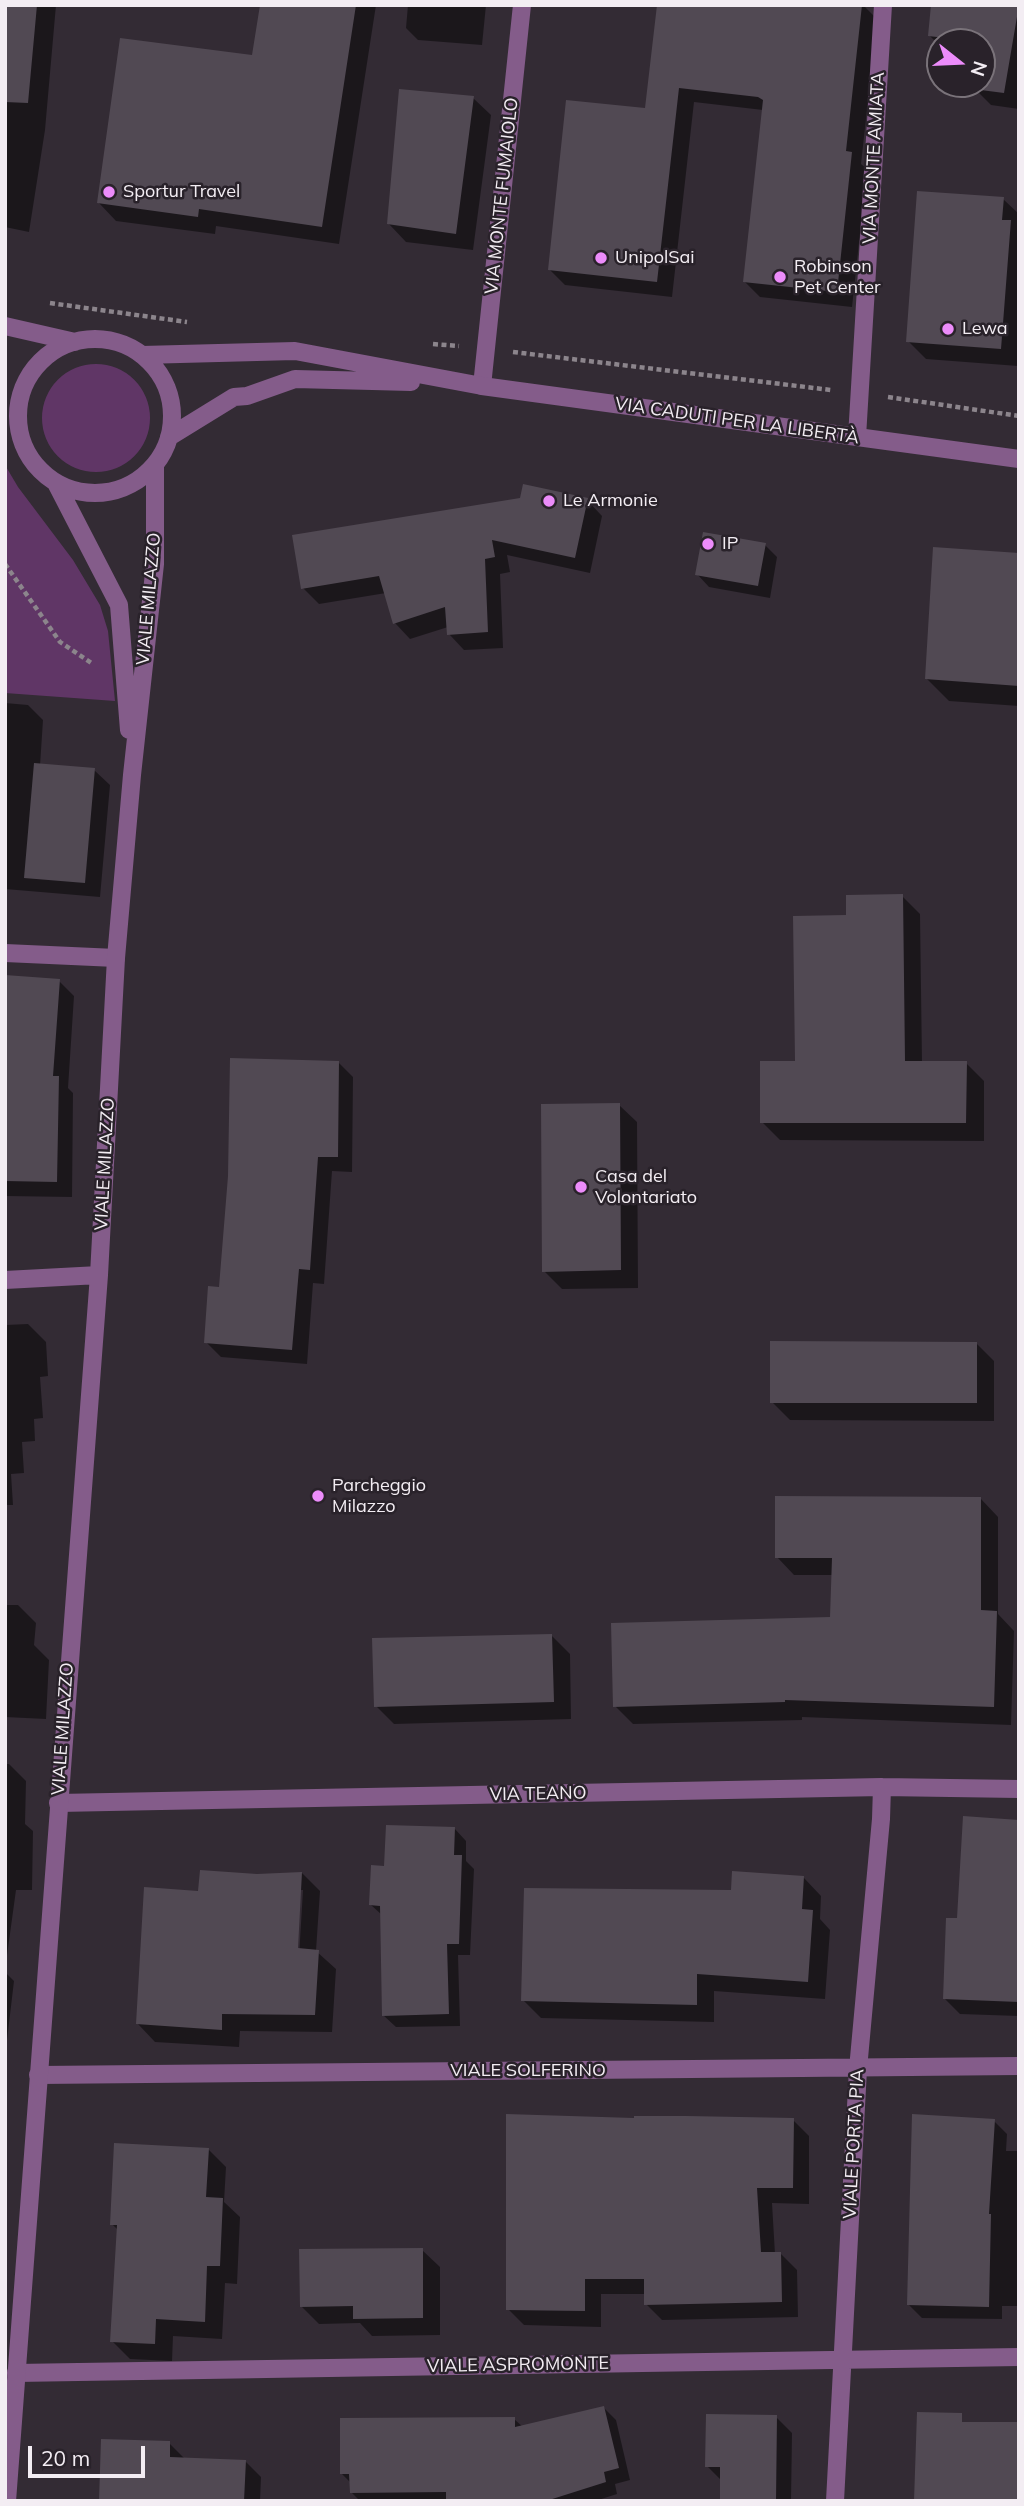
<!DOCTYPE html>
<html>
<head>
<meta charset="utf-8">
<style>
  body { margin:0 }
  #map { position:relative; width:1024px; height:2506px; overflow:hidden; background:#332b34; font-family:Mulish,sans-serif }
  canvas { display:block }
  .frame { position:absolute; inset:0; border:7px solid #f3edf3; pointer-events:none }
  .north { position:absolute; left:926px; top:28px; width:70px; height:70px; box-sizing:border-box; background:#29222a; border:2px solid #7a737a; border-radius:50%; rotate:108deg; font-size:19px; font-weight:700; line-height:28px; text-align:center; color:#f3edf3 }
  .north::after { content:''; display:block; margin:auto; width:24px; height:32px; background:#ec8cfa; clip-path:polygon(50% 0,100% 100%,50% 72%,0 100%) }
  .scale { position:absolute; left:28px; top:2446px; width:117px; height:32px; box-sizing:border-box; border:4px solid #f3edf3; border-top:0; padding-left:9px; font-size:21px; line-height:24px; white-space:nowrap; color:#f3edf3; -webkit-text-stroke:5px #29222a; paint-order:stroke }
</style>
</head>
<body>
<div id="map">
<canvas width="1024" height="2506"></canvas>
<div class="frame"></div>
<div class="north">N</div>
<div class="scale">20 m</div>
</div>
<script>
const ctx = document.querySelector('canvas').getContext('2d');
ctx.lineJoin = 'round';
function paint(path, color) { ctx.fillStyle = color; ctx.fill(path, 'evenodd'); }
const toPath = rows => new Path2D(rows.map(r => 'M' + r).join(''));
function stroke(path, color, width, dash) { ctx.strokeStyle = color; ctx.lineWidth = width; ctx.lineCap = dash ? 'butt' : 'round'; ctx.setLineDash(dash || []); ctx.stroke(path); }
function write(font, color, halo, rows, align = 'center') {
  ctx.font = font + ' Mulish,sans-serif'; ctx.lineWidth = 5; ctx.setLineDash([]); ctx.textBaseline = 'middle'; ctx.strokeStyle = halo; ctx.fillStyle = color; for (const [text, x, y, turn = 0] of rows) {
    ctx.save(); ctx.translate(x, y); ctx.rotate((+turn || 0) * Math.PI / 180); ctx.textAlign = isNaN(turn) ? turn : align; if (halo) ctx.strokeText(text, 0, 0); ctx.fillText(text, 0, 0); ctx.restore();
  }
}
paint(toPath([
  '42 418a54 54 0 1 1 108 0a54 54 0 1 1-108 0Z',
  [5,465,18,487,73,560,100,605,108,631,115,701,5,693]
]), '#603666');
paint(toPath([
  [5,5,56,5,45,130,29,232,5,227],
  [262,5,376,5,339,244,216,226,215,234,116,221,99,203,254,57],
  [408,5,486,5,482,45,418,40,406,28],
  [658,5,863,5,877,19,861,164,867,169,852,307,760,297,745,282,763,110,694,102,672,297,565,285,550,270,647,110],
  [1019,5,1019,109,991,105,974,88,975,84,982,84,982,42,940,42,940,46,930,36],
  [473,98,491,115,473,250,406,242,389,224],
  [1003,199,1019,214,1018,366,926,359,908,341],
  [587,500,602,516,590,573,507,555,510,572,500,574,503,648,464,650,449,634,448,627,410,639,395,623,386,593,319,604,303,588],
  [765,545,777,557,770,598,709,587,697,574],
  [1019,555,1019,706,949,701,927,679],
  [5,703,28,705,43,720,40,766,94,770,110,785,100,897,5,889],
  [902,896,920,914,922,1063,966,1063,984,1081,984,1141,780,1140,762,1122,796,1063,848,917],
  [5,977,59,981,74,996,68,1088,73,1093,72,1197,5,1196],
  [338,1062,353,1077,352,1172,332,1171,324,1284,313,1283,307,1364,221,1357,206,1342,220,1289],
  [619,1105,637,1122,638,1288,562,1289,544,1271],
  [28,1324,46,1342,48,1376,40,1377,43,1418,34,1419,35,1441,22,1442,24,1473,11,1474,13,1505,5,1505,5,1325],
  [976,1343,994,1361,994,1421,790,1420,772,1402],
  [981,1499,998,1517,998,1614,1014,1631,1011,1725,802,1717,802,1720,633,1724,615,1706,832,1618,833,1575,794,1575,777,1557],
  [5,1605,18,1605,36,1623,34,1645,49,1660,46,1719,5,1717],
  [552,1636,570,1654,571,1719,394,1724,376,1706],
  [5,1764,9,1764,26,1781,25,1824,33,1831,32,1890,16,1890,5,1970],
  [1019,1822,1019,2016,960,2014,945,1999,958,1920],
  [454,1828,466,1841,466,1861,474,1869,470,1955,458,1955,460,2026,396,2027,383,2015,382,1915,371,1905],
  [302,1873,320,1891,316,1951,336,1969,332,2032,240,2031,239,2047,155,2042,138,2024,200,1893,257,1876],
  [300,1890,303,1890,299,1957,295,1957],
  [804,1878,821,1896,820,1919,830,1930,825,1999,714,1991,714,2022,541,2018,523,2000,732,1892],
  [5,1972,14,1981,5,2057],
  [636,2120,793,2120,809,2136,809,2204,772,2203,775,2254,781,2254,797,2270,798,2317,662,2320,646,2304,646,2294,601,2294,601,2327,524,2325,508,2309],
  [994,2121,1007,2134,1006,2151,1019,2151,1019,2306,1002,2306,1002,2319,922,2318,909,2305],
  [208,2149,226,2167,224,2202,240,2217,237,2284,225,2283,222,2339,173,2336,172,2361,130,2359,112,2341,118,2230,112,2224],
  [422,2250,440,2267,440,2335,372,2336,360,2323,319,2324,301,2306],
  [604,2408,616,2420,630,2480,615,2484,617,2494,595,2501,360,2501,352,2493,351,2483,342,2474,514,2419,523,2427],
  [776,2417,792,2433,791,2501,721,2501,722,2481,707,2466],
  [169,2443,185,2459,245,2461,261,2477,260,2501,101,2501]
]), '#0007');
paint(toPath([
  [5,5,37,5,28,103,5,102],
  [260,5,356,5,322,227,199,209,198,217,97,203,120,38,252,55],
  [657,5,862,5,846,151,852,152,837,292,743,282,763,100,758,97,679,88,657,282,548,270,566,100,645,108],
  [931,5,1019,5,1004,93,973,89,973,84,982,84,982,42,928,36],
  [399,89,474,96,456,234,387,224],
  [917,191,1004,197,1002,220,1011,220,1001,349,906,342],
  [523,484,588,498,575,558,492,540,495,557,485,559,488,632,447,635,445,607,393,624,379,576,301,589,292,535,520,498],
  [703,532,766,543,758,586,695,575],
  [933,547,1019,553,1019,686,925,679],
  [34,763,95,768,85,883,24,878],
  [903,894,905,1061,967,1061,966,1123,760,1123,760,1061,795,1061,793,916,846,915,846,895],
  [5,975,60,979,53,1076,59,1076,57,1182,5,1181],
  [230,1058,339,1061,338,1157,318,1157,310,1270,299,1269,292,1350,204,1343,208,1286,219,1287,228,1176],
  [620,1103,621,1270,542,1272,541,1104],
  [770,1341,977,1342,977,1403,770,1403],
  [775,1496,981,1497,981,1610,997,1611,994,1707,785,1700,785,1702,613,1707,611,1623,830,1617,832,1558,775,1558],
  [552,1634,554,1702,374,1707,372,1638],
  [963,1816,1019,1820,1019,2002,943,1999,946,1918,957,1918],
  [386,1825,455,1827,454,1855,462,1855,459,1944,447,1944,449,2014,382,2016,380,1906,369,1905,371,1865,384,1866],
  [200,1870,257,1874,302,1872,298,1948,319,1950,315,2015,222,2014,222,2030,136,2024,144,1887,198,1891],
  [732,1871,804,1876,802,1909,813,1910,808,1982,697,1974,697,2005,521,2001,524,1888,731,1890],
  [506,2114,634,2118,634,2116,686,2116,794,2118,793,2188,757,2188,761,2252,781,2252,782,2302,644,2305,644,2279,585,2279,585,2311,506,2310],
  [912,2114,995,2119,989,2214,991,2214,989,2307,907,2305],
  [114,2143,209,2148,206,2197,223,2198,220,2266,207,2266,205,2322,156,2319,155,2344,110,2342,117,2225,110,2225],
  [423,2248,423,2318,353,2319,353,2306,300,2307,299,2249],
  [604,2406,619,2468,604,2472,606,2482,546,2501,446,2501,446,2492,350,2493,349,2474,340,2474,340,2418,515,2417,515,2427],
  [917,2412,962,2413,962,2422,1019,2422,1019,2501,914,2501],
  [706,2414,777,2415,776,2501,720,2501,720,2467,705,2467],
  [101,2439,170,2441,170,2457,246,2460,244,2501,99,2501]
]), '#514953');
stroke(toPath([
  [50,303,187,322],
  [433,344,459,346],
  [513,352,831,390],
  [888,397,1019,416],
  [5,564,60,642,93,664]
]), '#8c858c', 4.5, [5, 3.5]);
stroke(toPath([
  [482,386,522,5],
  [857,437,883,5],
  [5,953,116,958],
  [58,1803,882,1787,1019,1789],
  [38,2075,1019,2066],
  [16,2373,1019,2357],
  [835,2501,858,2069,881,1819,882,1787]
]), '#845c8a', 18);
stroke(toPath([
  [5,326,75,342],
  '18 416a77 77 0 1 1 154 0a77 77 0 1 1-154 0Z',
  [142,355,295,351,482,386,1019,459],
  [169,437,234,397,247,396,295,379,411,382],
  [56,483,119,605,129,730],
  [5,1280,99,1275],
  [7,2501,99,1275,116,958,132,775,155,564,155,464]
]), '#845c8a', 18);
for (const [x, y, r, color] of [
  [109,192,7,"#ec8cfa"],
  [601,258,7,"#ec8cfa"],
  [780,277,7,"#ec8cfa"],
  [948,329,7,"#ec8cfa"],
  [549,501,7,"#ec8cfa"],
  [708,544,7,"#ec8cfa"],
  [581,1187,7,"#ec8cfa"],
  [318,1496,7,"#ec8cfa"]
]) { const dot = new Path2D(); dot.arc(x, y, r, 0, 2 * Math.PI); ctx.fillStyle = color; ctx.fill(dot); stroke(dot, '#29222a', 2.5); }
write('18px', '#f3edf3', '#29222a', [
  ["VIA MONTE AMIATA",874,158,-87],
  ["VIA MONTE FUMAIOLO",502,196,-84],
  ["VIA CADUTI PER LA LIBERTÀ",737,421,8],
  ["VIALE MILAZZO",149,599,-85],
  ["VIALE MILAZZO",105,1164,-87],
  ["VIALE MILAZZO",63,1729,-86],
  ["VIA TEANO",538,1794,-1],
  ["VIALE SOLFERINO",528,2071],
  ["VIALE PORTA PIA",854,2144,-87],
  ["VIALE ASPROMONTE",518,2365,-1]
]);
write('18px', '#f3edf3', '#29222a', [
  ["Sportur Travel",123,192],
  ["UnipolSai",615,258],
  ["Robinson",794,267],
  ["Pet Center",794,288],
  ["Lewa",962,329],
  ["Le Armonie",563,501],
  ["IP",722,544],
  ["Casa del",595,1177],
  ["Volontariato",595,1198],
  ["Parcheggio",332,1486],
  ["Milazzo",332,1507]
], 'left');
</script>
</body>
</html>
